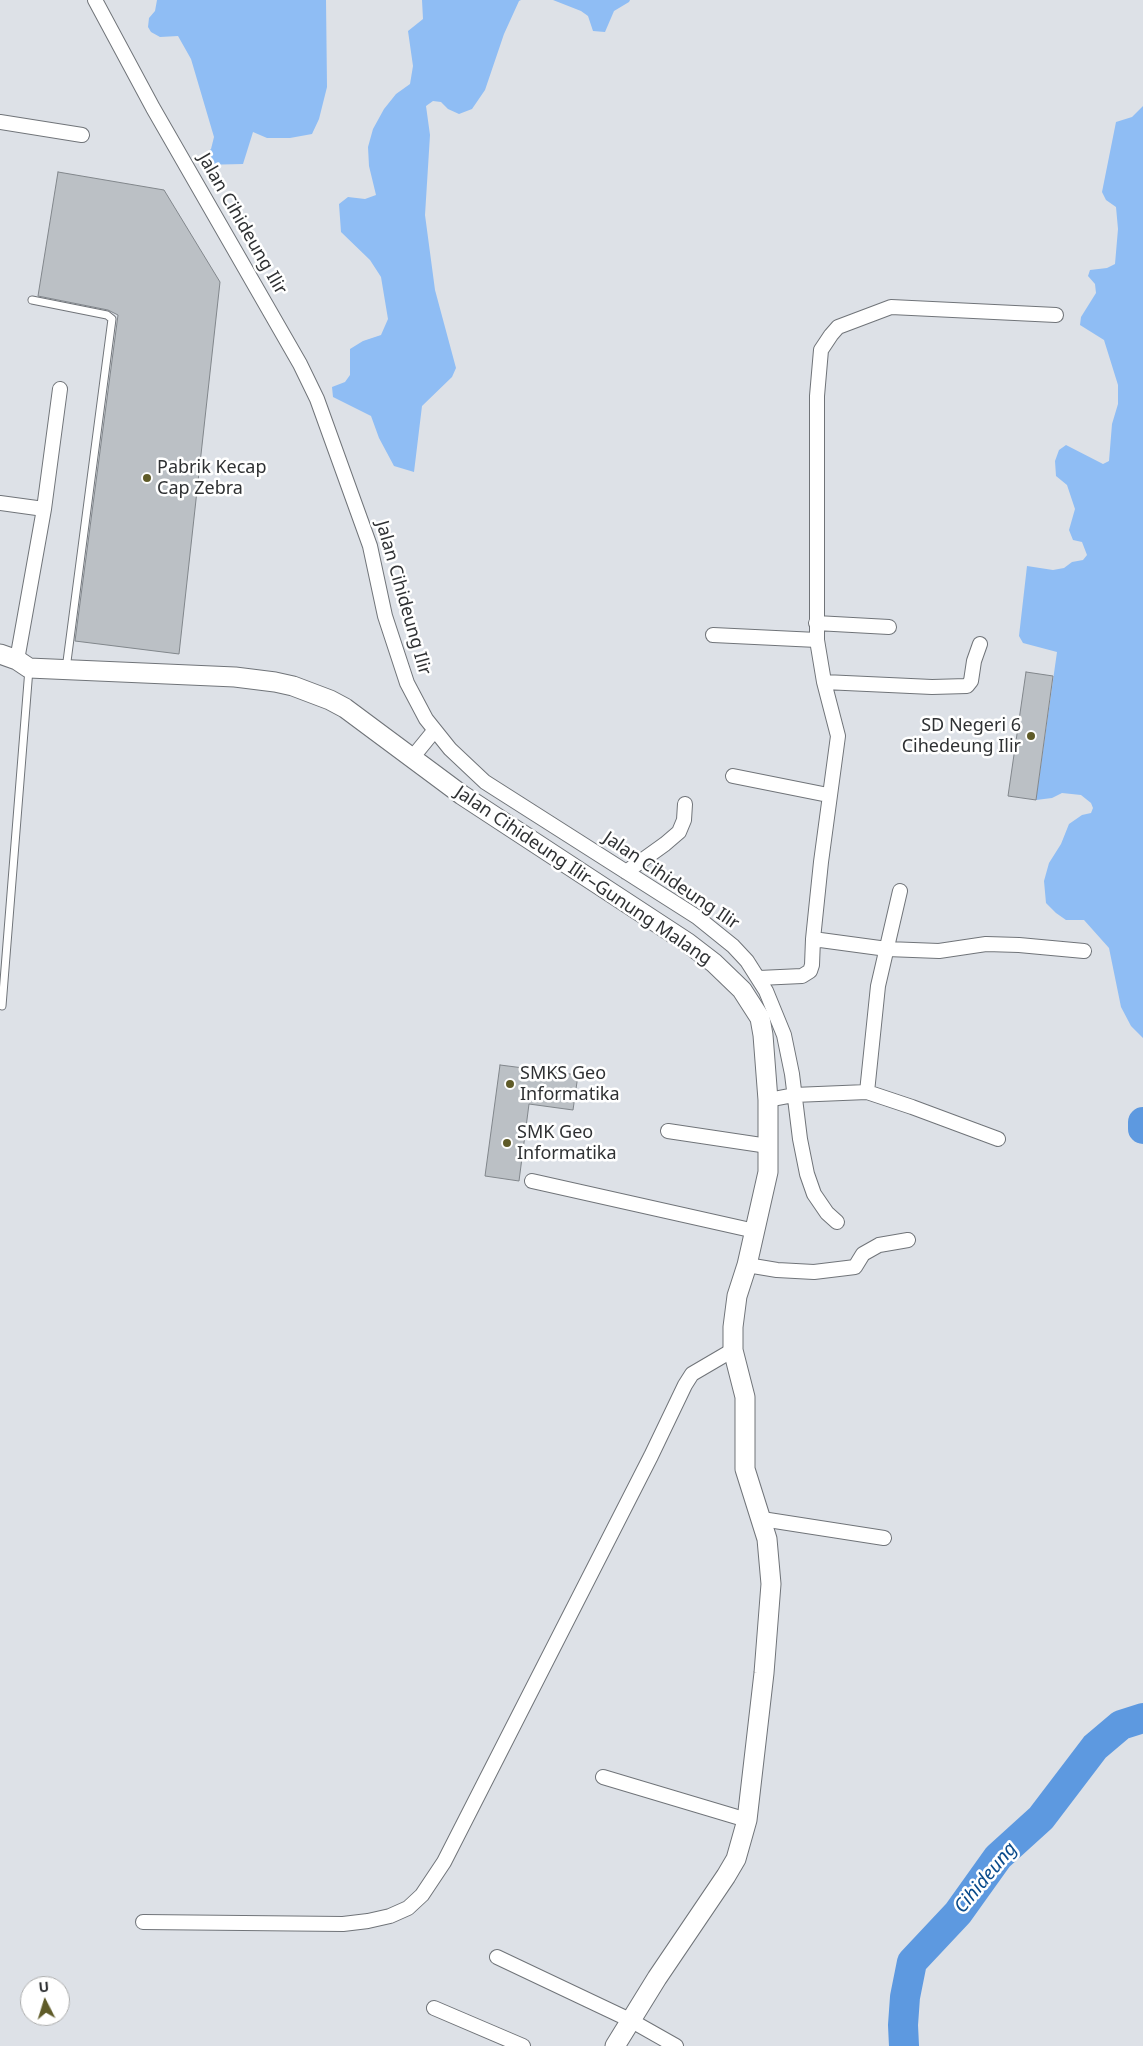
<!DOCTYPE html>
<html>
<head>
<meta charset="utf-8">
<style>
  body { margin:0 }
  #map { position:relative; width:1143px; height:2046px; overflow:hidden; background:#dde1e7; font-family:"Noto Sans",sans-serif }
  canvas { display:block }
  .north { position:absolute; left:20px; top:1976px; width:50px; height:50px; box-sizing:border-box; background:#fff; border:1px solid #acadad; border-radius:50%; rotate:355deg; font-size:14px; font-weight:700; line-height:20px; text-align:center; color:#2f3133 }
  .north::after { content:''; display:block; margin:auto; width:18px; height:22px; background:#5f5b28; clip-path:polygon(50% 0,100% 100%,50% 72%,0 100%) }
</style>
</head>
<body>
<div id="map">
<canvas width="1143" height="2046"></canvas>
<div class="north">U</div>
</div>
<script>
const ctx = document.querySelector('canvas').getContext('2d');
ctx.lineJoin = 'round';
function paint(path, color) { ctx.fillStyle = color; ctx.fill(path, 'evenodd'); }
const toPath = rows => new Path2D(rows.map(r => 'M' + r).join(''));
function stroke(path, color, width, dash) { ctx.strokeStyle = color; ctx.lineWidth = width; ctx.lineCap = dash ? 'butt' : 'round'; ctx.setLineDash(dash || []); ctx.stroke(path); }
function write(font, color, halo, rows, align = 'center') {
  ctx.font = font + ' "Noto Sans",sans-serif'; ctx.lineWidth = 5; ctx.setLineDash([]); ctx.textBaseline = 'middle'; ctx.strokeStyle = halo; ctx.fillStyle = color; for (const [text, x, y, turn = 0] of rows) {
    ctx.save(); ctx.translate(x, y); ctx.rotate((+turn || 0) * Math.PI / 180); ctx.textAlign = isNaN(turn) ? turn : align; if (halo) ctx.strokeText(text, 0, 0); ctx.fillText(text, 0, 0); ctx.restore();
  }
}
paint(toPath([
  [157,0,326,0,327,87,319,119,312,134,290,138,267,138,253,132,243,164,201,165,201,158,211,149,214,137,191,59,178,36,160,37,151,32,148,27,149,18,155,11],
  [422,0,521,0,519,1,504,34,485,90,472,109,459,114,448,109,441,102,433,101,426,106,430,135,425,215,435,290,456,368,452,377,422,406,414,472,394,466,379,438,371,416,333,397,332,387,345,382,350,375,350,349,363,341,381,335,388,319,381,277,370,260,341,232,339,204,348,197,365,199,376,195,369,166,368,147,373,129,384,109,396,94,410,84,413,66,408,31,423,19],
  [553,0,630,0,629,2,614,11,605,32,593,31,588,16,581,11],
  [1143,106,1143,1038,1131,1026,1121,1007,1109,948,1084,920,1066,920,1056,913,1046,903,1044,881,1049,863,1061,844,1069,824,1082,815,1091,813,1093,808,1091,803,1081,795,1062,793,1052,798,1036,800,1057,652,1023,643,1019,636,1027,566,1053,570,1064,568,1072,562,1083,560,1087,555,1082,542,1073,540,1069,530,1075,509,1067,485,1056,476,1055,461,1059,450,1066,445,1103,464,1109,461,1112,424,1118,404,1118,385,1104,340,1080,325,1081,317,1096,293,1095,284,1088,276,1090,270,1107,268,1115,264,1118,229,1116,207,1106,200,1102,192,1116,122,1132,117]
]), '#8fbdf4');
stroke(toPath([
  [1143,1122,1143,1129],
  [904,2046,903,2025,905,1997,912,1962,958,1913,998,1857,1041,1818,1095,1747,1121,1725,1143,1718]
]), '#5d99e0', 30);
const building = toPath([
  [58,172,164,190,220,282,179,654,75,641,118,315,108,310,38,296,58,172],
  [1026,672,1053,676,1036,800,1008,796,1026,672],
  [500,1065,578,1075,573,1110,529,1104,519,1181,485,1176,500,1065]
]);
paint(building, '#bbc0c5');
stroke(building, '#81868b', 1);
const lane = toPath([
  [32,300,107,315,112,319,66,669],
  [2,1006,29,669]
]);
const street = toPath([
  [95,0,153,108,300,364,317,399,370,546,385,616,407,683,426,719,450,749,485,782,697,917,733,946,747,961,766,991,784,1035,792,1074,800,1139,807,1174,814,1194,827,1213,837,1222],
  [0,122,82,135],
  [0,503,44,509],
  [816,623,889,627],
  [713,635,817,640,824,682,838,736,821,862,813,939,812,965,810,971,802,976,759,978],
  [817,640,817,396,821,350,831,335,838,327,891,307,1056,315],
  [17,660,44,509,60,389],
  [824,682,932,687,967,686,971,681,974,661,980,644],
  [412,758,434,731],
  [733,776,828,795],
  [626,872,665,844,679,832,684,820,685,804],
  [813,939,887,949,939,951,986,944,1019,945,1084,951],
  [867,1092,878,986,900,891],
  [768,1100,794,1095,867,1092,912,1107,998,1139],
  [668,1131,768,1146],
  [532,1181,755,1231],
  [747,1265,777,1270,814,1272,847,1268,855,1267,863,1254,879,1245,908,1240],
  [762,1519,884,1538],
  [603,1777,747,1820],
  [143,1922,343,1924,368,1921,390,1916,408,1908,422,1895,444,1862,651,1456,685,1385,692,1374,733,1350],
  [497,1957,630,2020,676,2046],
  [434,2008,523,2046]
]);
const secondary = toPath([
  [0,654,17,660,29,668,235,677,275,682,293,686,330,700,345,708,462,795,688,943,714,963,742,990,760,1018,763,1035,768,1100,768,1172,747,1265,737,1296,733,1327,733,1350,745,1397,745,1469,767,1539,771,1584,764,1673,747,1820,736,1859,726,1876,657,1978,615,2046]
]);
stroke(lane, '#707479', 9);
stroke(street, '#707479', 16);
stroke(secondary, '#707479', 21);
stroke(lane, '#fff', 7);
stroke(street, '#fff', 14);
stroke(secondary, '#fff', 19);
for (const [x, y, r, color] of [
  [147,478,5,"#5f5b28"],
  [1031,736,5,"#5f5b28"],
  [510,1084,5,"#5f5b28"],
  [507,1143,5,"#5f5b28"]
]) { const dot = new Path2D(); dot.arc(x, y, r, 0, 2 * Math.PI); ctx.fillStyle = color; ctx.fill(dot); stroke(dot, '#fff', 2); }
write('18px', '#2f3133', '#fff', [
  ["Jalan Cihideung Ilir",242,224,60],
  ["Jalan Cihideung Ilir",403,598,74],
  ["Jalan Cihideung Ilir–Gunung Malang",583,876,34],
  ["Jalan Cihideung Ilir",671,881,34]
]);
write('18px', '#2f3133', '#fff', [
  ["Pabrik Kecap",157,468],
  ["Cap Zebra",157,489],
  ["SD Negeri 6",1021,726,"right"],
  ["Cihedeung Ilir",1021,747,"right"],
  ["SMKS Geo",520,1074],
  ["Informatika",520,1095],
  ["SMK Geo",517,1133],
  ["Informatika",517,1154]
], 'left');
write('italic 19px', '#0a4b8b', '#fff', [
  ["Cihideung",986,1878,-50]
]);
</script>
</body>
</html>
